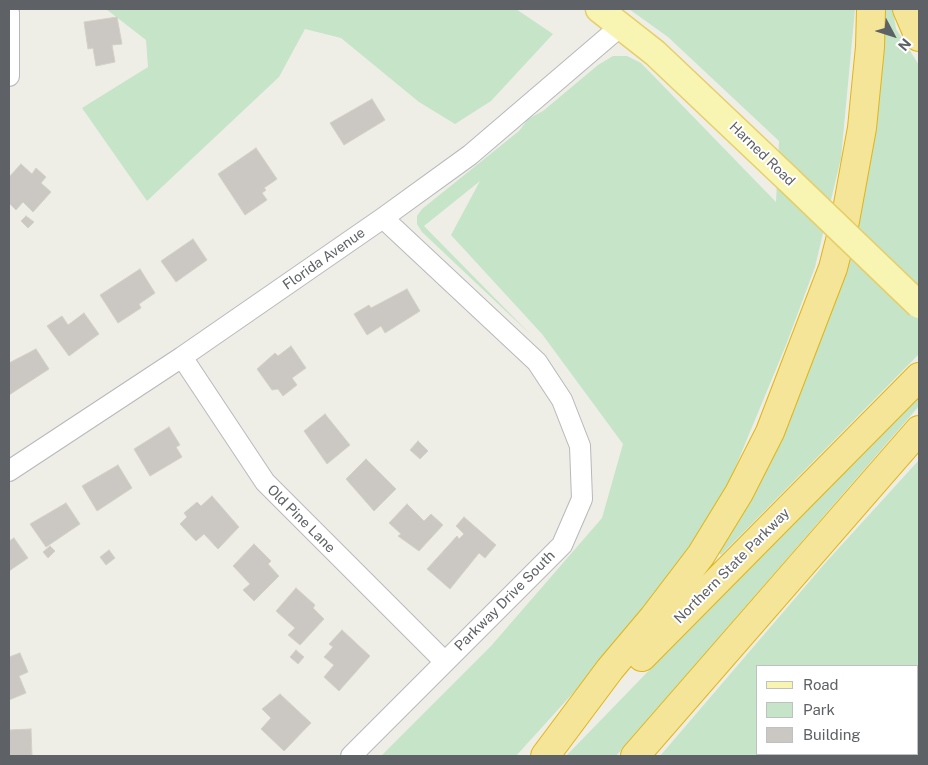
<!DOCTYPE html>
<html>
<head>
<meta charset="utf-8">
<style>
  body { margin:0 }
  #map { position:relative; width:928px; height:765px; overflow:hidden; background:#efeee6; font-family:"Public Sans",sans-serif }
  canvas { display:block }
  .frame { position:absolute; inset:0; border:10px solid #5e6165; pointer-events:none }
  .legend { position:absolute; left:756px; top:665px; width:162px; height:90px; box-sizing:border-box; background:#fff; border:1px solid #bfc0c1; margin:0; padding:6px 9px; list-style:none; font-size:15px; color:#5e6165 }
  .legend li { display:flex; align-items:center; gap:10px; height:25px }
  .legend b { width:25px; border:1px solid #bfc0c1 }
  .north { position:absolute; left:868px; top:10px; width:50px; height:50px; -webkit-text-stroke:4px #fff; paint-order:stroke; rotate:130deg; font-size:14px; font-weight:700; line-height:20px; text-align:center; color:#5e6165 }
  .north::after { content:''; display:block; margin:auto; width:18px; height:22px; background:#5e6165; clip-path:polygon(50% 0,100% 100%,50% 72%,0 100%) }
</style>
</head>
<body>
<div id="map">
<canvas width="928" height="765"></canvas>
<div class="frame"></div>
<ul class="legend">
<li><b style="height:6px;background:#f8f4b2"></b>Road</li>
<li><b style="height:14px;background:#c5e4c8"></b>Park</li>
<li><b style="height:14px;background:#cbc8c3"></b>Building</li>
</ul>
<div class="north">N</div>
</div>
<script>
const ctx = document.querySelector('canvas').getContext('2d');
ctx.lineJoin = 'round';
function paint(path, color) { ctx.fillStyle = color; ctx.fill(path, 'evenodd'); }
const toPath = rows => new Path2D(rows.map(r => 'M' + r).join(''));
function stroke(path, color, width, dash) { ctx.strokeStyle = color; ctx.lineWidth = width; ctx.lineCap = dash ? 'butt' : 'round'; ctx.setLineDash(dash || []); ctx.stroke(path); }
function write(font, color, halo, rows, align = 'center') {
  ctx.font = font + ' "Public Sans",sans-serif'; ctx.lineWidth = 4; ctx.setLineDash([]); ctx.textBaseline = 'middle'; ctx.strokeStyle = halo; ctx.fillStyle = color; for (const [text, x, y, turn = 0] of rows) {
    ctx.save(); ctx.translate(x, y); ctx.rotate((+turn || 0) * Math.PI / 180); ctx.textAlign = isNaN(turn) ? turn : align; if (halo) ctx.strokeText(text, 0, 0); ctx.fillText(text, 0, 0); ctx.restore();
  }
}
paint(toPath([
  [106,9,516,9,553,34,491,101,455,124,419,102,341,38,305,29,279,77,147,201,82,108,148,67,146,40],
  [629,9,855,9,841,158,815,267,786,345,728,485,688,552,651,607,516,756,381,756,491,646,602,518,623,444,542,334,451,235,480,181,424,226,531,335,422,232,417,224,417,216,422,209,519,131,528,119,543,111,598,65,613,56,627,56,641,63,776,202,779,141,668,37],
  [877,9,893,9,896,29,919,65,919,354,721,555,714,549,803,381],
  [919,392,919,406,616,756,566,756],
  [919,460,919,687,917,690,917,666,757,666,757,754,855,754,853,756,660,756,827,561]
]), '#c5e4c8');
const building = toPath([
  [117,17,122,44,112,45,115,62,96,66,93,48,88,49,84,22,117,17],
  [372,99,385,120,344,145,330,123,372,99],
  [256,148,277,179,264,188,266,190,262,193,267,200,245,215,218,174,256,148],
  [21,164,32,174,36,168,46,177,41,183,51,192,33,212,23,202,16,210,9,203,9,177,21,164],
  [26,216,34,222,28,228,21,221,26,216],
  [193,239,207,260,176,282,161,261,193,239],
  [140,269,155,293,139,304,141,308,118,323,100,295,140,269],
  [407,289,420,311,385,333,381,326,367,335,354,314,369,305,371,308,407,289],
  [84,313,99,334,69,356,47,326,62,316,68,325,84,313],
  [291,346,306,368,292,378,297,385,283,396,278,389,272,390,257,369,275,353,278,356,291,346],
  [36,349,49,369,9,395,9,363,36,349],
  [325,414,350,445,327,464,304,431,325,414],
  [169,427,180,445,176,447,182,457,150,476,134,449,169,427],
  [418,441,428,451,420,459,410,450,418,441],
  [366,459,396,489,374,511,346,479,366,459],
  [118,465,132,488,97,511,82,486,118,465],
  [212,496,239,527,218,549,204,534,196,541,180,524,187,517,184,513,197,502,201,506,212,496],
  [66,503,80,524,46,547,30,524,66,503],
  [407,504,424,521,431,514,443,525,419,551,398,536,401,534,389,523,407,504],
  [464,517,496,545,485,558,479,553,450,589,427,569,457,536,459,539,464,534,456,526,464,517],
  [14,538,28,558,9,571,9,541,14,538],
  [254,544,271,561,268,564,279,576,254,601,243,590,250,584,233,566,254,544],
  [50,546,55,551,48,558,43,552,50,546],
  [109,550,115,558,106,565,100,557,109,550],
  [296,588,315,605,313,608,324,619,300,645,288,635,295,628,276,611,296,588],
  [342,630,370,656,339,691,324,677,334,665,324,657,333,647,329,644,342,630],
  [296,650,304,657,298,664,290,657,296,650],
  [20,653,28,672,19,676,26,693,9,700,9,657,20,653],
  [280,694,311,723,284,751,261,729,271,718,262,709,280,694],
  [31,729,32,756,9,756,9,730,31,729]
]);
paint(building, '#cbc8c3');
stroke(building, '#d3d0c5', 1);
const minor = toPath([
  [9,12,9,76],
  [182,357,265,482,445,662],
  [9,471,182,357,383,218,470,155,622,25],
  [917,722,919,719],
  [351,756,562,545,582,499,580,446,562,400,537,362,383,218],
  [883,756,886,754]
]);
const major = toPath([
  [599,9,655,53,789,180]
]);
const highway = toPath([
  [907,9,919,37],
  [642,657,919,377],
  [545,756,610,669,653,618,701,555,739,493,770,432,833,268,845,221,862,128,870,47,871,9],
  [635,756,919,430]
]);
stroke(minor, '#b7b8bc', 22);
stroke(major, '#e6ce68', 29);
stroke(highway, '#e2b413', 30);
stroke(minor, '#fff', 20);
stroke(major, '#f8f4b2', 26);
stroke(highway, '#f4e598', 28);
const majorBridge = toPath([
  [789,180,919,305]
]);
stroke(majorBridge, '#e6ce68', 29, []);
stroke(majorBridge, '#f8f4b2', 26);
write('14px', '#5e6165', '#fff', [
  ["Harned Road",762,154,44],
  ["Florida Avenue",324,259,-35],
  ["Old Pine Lane",301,519,45],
  ["Northern State Parkway",732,566,-45],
  ["Parkway Drive South",505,601,-45]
]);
</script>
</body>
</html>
